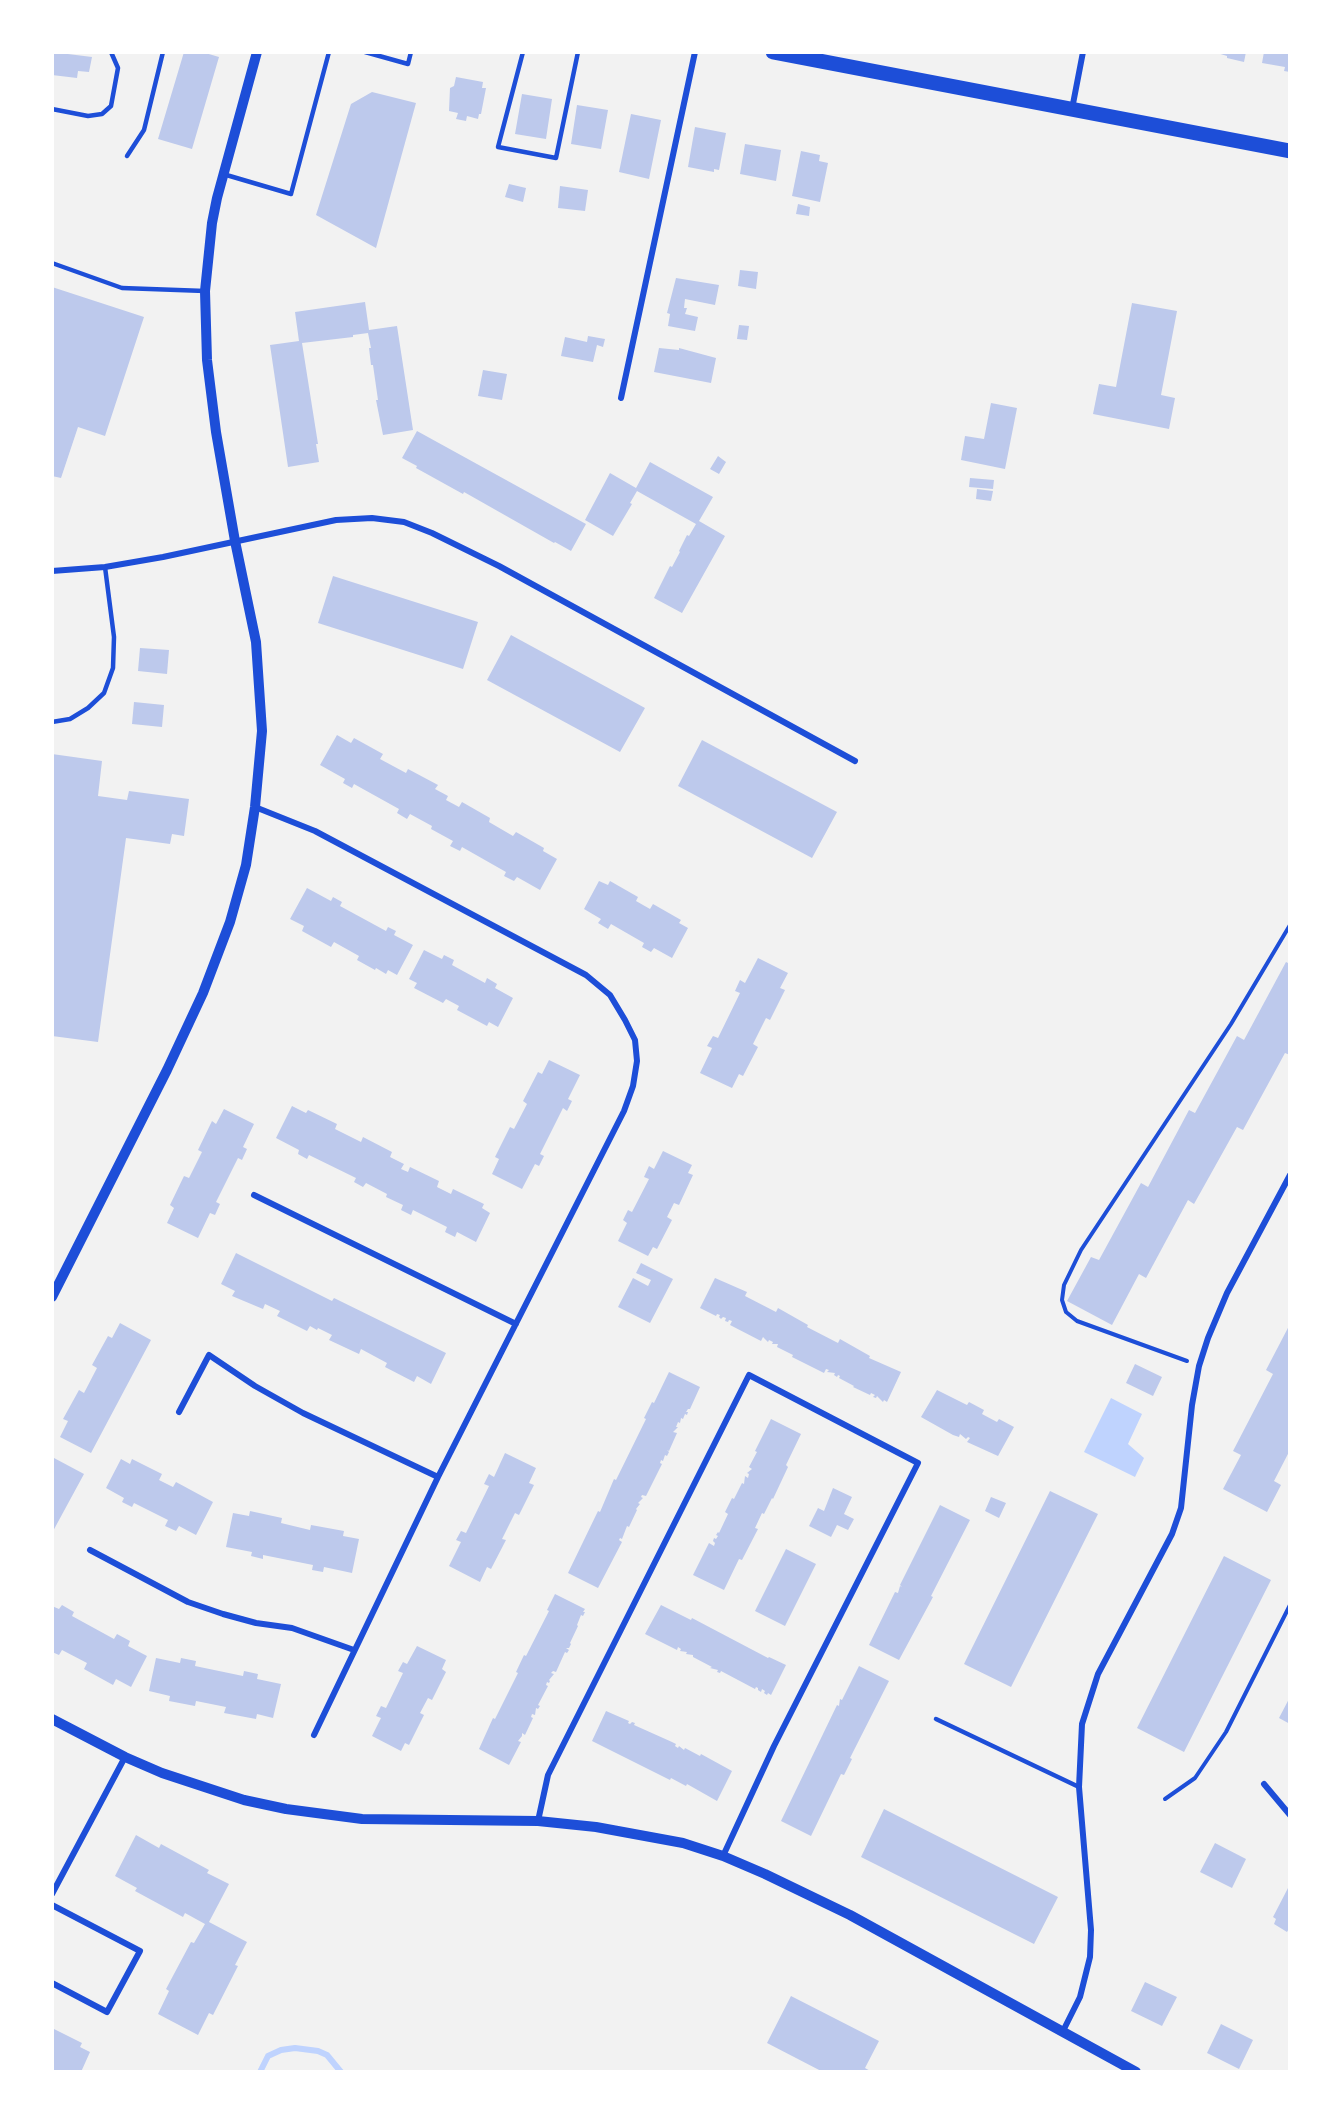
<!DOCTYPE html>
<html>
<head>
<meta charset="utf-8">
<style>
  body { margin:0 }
  #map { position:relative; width:1342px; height:2124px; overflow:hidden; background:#f2f2f2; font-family:"Public Sans",sans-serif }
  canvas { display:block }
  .frame { position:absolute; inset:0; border:54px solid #fff; pointer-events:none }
</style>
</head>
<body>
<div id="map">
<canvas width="1342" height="2124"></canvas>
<div class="frame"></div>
</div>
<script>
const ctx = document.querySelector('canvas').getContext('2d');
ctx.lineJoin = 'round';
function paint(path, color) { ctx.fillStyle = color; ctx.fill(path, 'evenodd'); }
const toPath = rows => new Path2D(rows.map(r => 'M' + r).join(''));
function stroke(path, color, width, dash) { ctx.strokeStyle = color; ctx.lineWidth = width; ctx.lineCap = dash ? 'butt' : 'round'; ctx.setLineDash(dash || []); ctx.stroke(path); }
paint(toPath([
  [1111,1398,1142,1414,1128,1444,1144,1458,1135,1477,1084,1452]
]), '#bfd3fe');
stroke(toPath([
  [260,2072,268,2056,281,2050,295,2048,318,2051,327,2055,341,2072]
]), '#bfd3fe', 6);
paint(toPath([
  [52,52,92,57,89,72,78,71,77,78,52,75],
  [184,52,202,52,219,57,192,149,158,139],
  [1214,52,1246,52,1244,62,1227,58,1227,56],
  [1264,52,1290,52,1290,72,1284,71,1285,67,1262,63],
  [456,77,483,82,482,88,486,88,481,114,479,114,478,119,467,116,466,121,456,119,458,113,449,111,450,88,454,86],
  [372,92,416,103,376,248,316,215,351,104],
  [522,94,552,99,546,139,515,134],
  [577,105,608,110,601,149,571,144],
  [631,114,661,120,649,179,619,172],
  [695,127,726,133,719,170,714,169,714,172,688,167],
  [745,144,781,150,776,181,740,174],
  [801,151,820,155,819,161,828,163,820,202,792,196],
  [509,184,526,188,523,202,505,197],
  [560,186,588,190,585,211,558,208],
  [798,204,810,207,809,216,796,214],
  [740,270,758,272,756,289,738,286],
  [676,278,719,285,715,305,685,299,684,308,687,308,685,314,698,317,695,331,668,326,670,314,667,313],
  [52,287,144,317,105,436,78,427,61,478,52,476],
  [365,302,369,330,397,326,413,430,383,435,376,400,378,400,373,365,371,365,369,348,371,348,368,333,353,335,353,337,302,343,318,444,316,444,319,462,288,467,270,345,299,341,295,312],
  [1132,303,1177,311,1161,395,1175,398,1169,429,1093,414,1099,384,1116,387],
  [739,325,749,326,747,340,737,339],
  [588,336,605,339,603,347,597,345,593,362,561,356,565,337,587,342],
  [659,348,679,350,679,348,716,358,711,383,654,372],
  [483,370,507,374,502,400,478,396],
  [991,403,1017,408,1005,469,961,460,965,436,984,439],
  [417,431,586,524,571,551,555,542,554,543,464,492,463,494,416,468,417,466,402,458],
  [718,456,726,462,719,474,710,469],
  [650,462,713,497,699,521,725,536,682,613,654,598,670,566,672,567,680,552,679,551,687,535,689,536,696,524,637,491,630,503,632,504,613,536,585,520,610,473,636,488],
  [970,478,994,480,993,489,969,487],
  [977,489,993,491,991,501,976,499],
  [333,576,478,622,463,669,318,623],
  [511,635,645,708,620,752,487,680],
  [140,648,169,650,167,674,138,671],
  [134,702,164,705,162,727,132,724],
  [337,735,351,743,354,738,383,754,380,759,406,773,408,769,438,785,435,789,448,796,446,800,459,807,462,802,490,818,489,822,513,836,516,832,544,848,543,851,557,859,540,890,517,877,514,881,504,876,506,872,462,847,460,851,450,846,453,841,431,829,432,826,410,814,407,819,397,813,399,809,354,784,352,788,343,783,345,779,320,765],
  [702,740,837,812,812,858,678,786],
  [52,754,102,761,98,796,127,800,129,791,189,799,184,836,172,834,170,844,126,838,98,1042,52,1036,54,857,52,857],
  [599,881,608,885,610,881,638,897,636,901,650,909,653,904,681,920,679,923,688,928,672,958,654,948,651,952,642,947,644,943,611,924,608,929,598,923,601,919,584,909],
  [307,888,331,901,333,897,342,902,340,906,386,931,388,927,396,931,394,935,413,945,397,975,388,970,386,974,376,968,375,970,357,960,359,956,334,942,331,947,302,931,304,926,290,919],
  [424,950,442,959,444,955,454,960,452,965,485,983,487,978,497,984,495,988,513,998,498,1027,489,1022,487,1026,457,1010,459,1006,446,999,443,1003,414,988,417,983,409,979],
  [758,958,788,973,780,988,785,990,770,1020,766,1018,753,1044,758,1047,743,1076,739,1074,732,1088,700,1073,712,1048,707,1046,713,1036,718,1038,740,993,735,991,740,980,745,983],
  [1286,962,1290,964,1290,1055,1285,1053,1243,1130,1237,1127,1194,1204,1188,1200,1146,1278,1139,1274,1112,1325,1067,1301,1091,1257,1099,1260,1141,1183,1148,1187,1189,1110,1195,1113,1237,1036,1244,1040],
  [549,1060,580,1075,568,1099,572,1101,567,1111,563,1108,540,1154,544,1156,539,1166,535,1164,522,1189,492,1174,499,1159,495,1157,510,1127,514,1129,527,1104,523,1101,538,1072,542,1074],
  [292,1106,306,1113,308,1110,337,1124,335,1129,361,1142,363,1137,392,1152,390,1157,404,1164,401,1169,408,1172,410,1167,439,1181,437,1187,451,1194,453,1189,484,1204,482,1208,490,1213,476,1242,457,1232,455,1237,445,1232,447,1227,413,1210,411,1215,401,1210,403,1205,386,1197,387,1194,366,1183,363,1187,354,1182,356,1178,309,1155,307,1159,298,1154,299,1150,276,1138],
  [224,1109,254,1124,243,1147,247,1149,242,1160,238,1158,216,1202,220,1204,215,1215,210,1213,198,1238,167,1223,174,1208,170,1205,184,1176,189,1178,202,1152,198,1150,212,1121,216,1124],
  [663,1151,692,1165,688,1173,693,1175,679,1205,674,1203,667,1217,672,1220,657,1249,653,1247,648,1256,618,1241,627,1223,623,1220,628,1210,632,1212,649,1179,644,1177,649,1166,654,1169],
  [236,1253,332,1301,334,1298,446,1353,431,1384,417,1376,414,1382,385,1367,387,1363,361,1349,359,1354,329,1340,332,1335,318,1328,317,1330,310,1326,307,1331,277,1316,280,1311,265,1304,263,1309,232,1296,235,1291,221,1284],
  [641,1263,673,1279,650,1323,618,1307,633,1278,648,1286,651,1280,636,1273],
  [715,1278,747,1292,745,1296,776,1312,778,1308,808,1325,807,1327,838,1343,840,1339,870,1356,869,1358,901,1372,887,1402,884,1400,883,1402,877,1396,876,1398,873,1397,875,1395,871,1393,870,1395,853,1387,854,1386,839,1378,840,1376,838,1375,837,1377,834,1375,835,1373,827,1372,829,1370,826,1369,824,1373,792,1357,793,1355,777,1347,778,1344,772,1344,773,1342,769,1340,768,1342,763,1337,761,1341,730,1325,732,1321,729,1320,728,1322,725,1321,726,1318,723,1317,721,1319,719,1317,720,1315,717,1314,716,1316,700,1308],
  [120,1323,151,1340,91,1453,60,1437,68,1421,63,1419,79,1390,84,1393,97,1368,92,1365,108,1336,112,1338],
  [1290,1324,1290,1450,1274,1481,1281,1485,1267,1512,1223,1489,1241,1455,1233,1451,1273,1374,1266,1370],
  [1135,1364,1162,1377,1153,1396,1126,1383],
  [669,1372,700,1387,690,1409,688,1409,686,1412,688,1412,687,1415,685,1414,683,1419,681,1418,680,1423,678,1422,676,1427,678,1427,673,1432,677,1433,669,1451,667,1450,669,1452,667,1456,665,1455,663,1461,661,1460,660,1463,662,1464,646,1496,642,1495,641,1497,643,1498,638,1503,640,1504,636,1509,637,1510,629,1527,627,1526,622,1539,620,1538,619,1540,622,1542,598,1588,568,1573,598,1511,600,1512,614,1479,616,1480,646,1419,644,1418,652,1402,654,1403],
  [937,1390,967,1405,969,1402,984,1410,982,1414,997,1422,999,1419,1014,1427,998,1456,967,1442,970,1438,968,1437,966,1439,960,1434,959,1437,953,1435,921,1417],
  [771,1419,801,1434,786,1465,788,1467,773,1499,772,1498,764,1514,762,1513,755,1528,758,1529,742,1560,739,1559,724,1590,693,1575,709,1543,714,1546,715,1543,713,1541,714,1538,716,1539,718,1536,716,1535,718,1532,719,1533,728,1514,725,1512,732,1498,734,1499,742,1483,744,1484,745,1476,748,1478,749,1474,747,1473,752,1469,749,1467,757,1452,755,1451],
  [505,1453,536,1468,529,1483,534,1485,519,1515,515,1513,502,1539,506,1540,491,1569,487,1567,480,1582,449,1566,461,1542,456,1540,461,1531,466,1533,489,1486,484,1484,489,1474,494,1477],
  [54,1458,84,1474,52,1533,52,1462],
  [121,1459,130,1464,132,1459,162,1474,159,1480,173,1487,176,1482,213,1502,196,1535,179,1526,176,1531,165,1526,168,1520,134,1503,132,1507,122,1502,124,1498,106,1488],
  [833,1488,852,1497,844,1514,854,1519,848,1530,837,1525,831,1537,809,1526,818,1508,824,1511],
  [1050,1491,1098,1514,1011,1687,964,1664],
  [991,1497,1006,1503,999,1518,985,1511],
  [940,1505,970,1520,931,1596,933,1597,899,1660,869,1645,895,1592,898,1593,900,1586,902,1587,900,1585],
  [250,1511,282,1518,281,1523,310,1530,311,1525,344,1531,343,1536,359,1539,352,1573,324,1567,323,1572,312,1570,313,1565,263,1555,263,1559,251,1556,252,1552,226,1547,233,1513,249,1516],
  [786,1549,816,1564,785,1626,755,1611],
  [1224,1556,1271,1580,1184,1752,1137,1728],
  [555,1594,585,1609,583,1612,585,1612,583,1616,581,1615,577,1625,578,1626,570,1643,571,1644,569,1648,566,1648,569,1650,567,1653,565,1652,556,1672,553,1671,551,1673,554,1674,549,1680,550,1681,549,1683,547,1682,546,1685,548,1686,538,1705,540,1706,538,1709,536,1708,535,1715,532,1714,531,1717,533,1718,525,1735,522,1733,522,1736,518,1741,521,1742,509,1765,479,1749,493,1718,495,1719,518,1673,516,1672,524,1655,526,1656,549,1611,547,1610],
  [62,1605,74,1612,72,1616,114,1639,117,1634,130,1641,128,1646,147,1656,131,1687,116,1679,113,1685,84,1669,87,1663,62,1650,59,1655,52,1652,52,1606,59,1609],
  [661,1605,691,1620,692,1618,768,1658,769,1657,786,1665,771,1695,768,1693,767,1695,764,1693,765,1691,762,1689,761,1692,758,1690,758,1688,756,1687,755,1689,721,1671,720,1673,717,1672,718,1670,710,1668,712,1667,693,1657,693,1655,686,1654,687,1652,680,1651,681,1649,678,1647,677,1650,645,1634],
  [417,1646,446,1660,442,1669,446,1672,432,1700,428,1698,420,1713,424,1715,409,1745,405,1743,401,1751,372,1736,381,1718,376,1716,381,1706,386,1708,403,1673,398,1671,403,1662,407,1664],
  [156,1658,180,1663,181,1658,196,1661,195,1666,243,1676,244,1671,258,1674,257,1679,281,1684,273,1718,257,1714,256,1719,224,1713,226,1707,196,1701,195,1706,169,1701,170,1696,149,1691],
  [859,1666,889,1681,850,1758,852,1759,844,1775,841,1774,811,1836,781,1821,837,1705,839,1706,840,1699,842,1700],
  [1290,1697,1290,1724,1279,1718],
  [606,1711,629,1721,628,1723,630,1724,632,1722,635,1723,634,1725,672,1742,676,1744,675,1746,678,1748,679,1746,684,1750,685,1748,700,1756,701,1754,732,1771,717,1801,687,1784,686,1786,671,1778,670,1780,592,1741],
  [884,1809,1058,1897,1034,1944,861,1857],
  [136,1835,159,1848,161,1844,209,1870,207,1873,229,1884,209,1922,247,1942,235,1965,238,1966,213,2015,209,2013,198,2035,158,2014,169,1991,166,1989,191,1942,194,1943,205,1924,185,1913,183,1917,135,1891,137,1888,115,1876],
  [1215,1843,1246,1859,1232,1888,1200,1872],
  [1288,1888,1290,1889,1290,1927,1287,1932,1274,1924,1276,1919,1273,1917],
  [1145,1982,1177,1997,1162,2026,1131,2011],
  [791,1996,879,2041,865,2068,872,2072,823,2072,767,2043],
  [1221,2024,1253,2040,1239,2069,1207,2053],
  [52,2028,82,2043,80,2047,90,2052,81,2072,52,2072]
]), '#bdc9ec');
stroke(toPath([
  [1187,1361,1077,1321,1066,1312,1062,1300,1064,1285,1081,1250,1231,1024,1290,925],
  [1165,1799,1195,1778,1226,1732,1290,1605]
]), '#1d4ed8', 4);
stroke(toPath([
  [365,52,408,64,411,52],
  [523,52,498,147,556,158,578,52],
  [52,109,88,116,102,114,111,106,118,68,111,52],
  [127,156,144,130,163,52],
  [223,174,291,194,329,52],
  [52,263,122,288,205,291],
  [52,722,70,719,88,708,104,693,113,668,114,637,105,567],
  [936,1719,1079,1787]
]), '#1d4ed8', 4.5);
stroke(toPath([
  [1072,109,1083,52],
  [621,398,695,52],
  [52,571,105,567,163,557,336,520,372,518,404,522,432,533,499,566,855,761],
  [255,807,315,831,586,975,610,995,625,1020,635,1040,637,1061,633,1086,624,1111,438,1477,314,1735],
  [254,1195,516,1324],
  [179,1412,209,1355,255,1386,303,1413,438,1477],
  [90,1550,188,1602,223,1614,256,1623,292,1628,354,1650],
  [1264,1784,1290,1815],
  [538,1821,548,1775,749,1375,918,1463,774,1746,723,1856],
  [52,1894,125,1757],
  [52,1905,140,1951,107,2012,52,1983],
  [1063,2031,1080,1997,1090,1957,1091,1930,1079,1787,1082,1724,1098,1674,1172,1534,1181,1508,1192,1405,1199,1366,1208,1338,1227,1293,1290,1175]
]), '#1d4ed8', 6);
stroke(toPath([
  [52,1297,167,1070,203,993,230,922,246,865,255,807,262,731,256,642,235,541,216,432,207,360,205,291,212,223,217,198,257,52],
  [52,1719,125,1757,162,1773,244,1800,286,1809,362,1819,538,1821,596,1827,683,1843,723,1856,765,1874,850,1915,1136,2072]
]), '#1d4ed8', 10);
stroke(toPath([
  [773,52,1290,151]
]), '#1d4ed8', 15);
</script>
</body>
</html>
